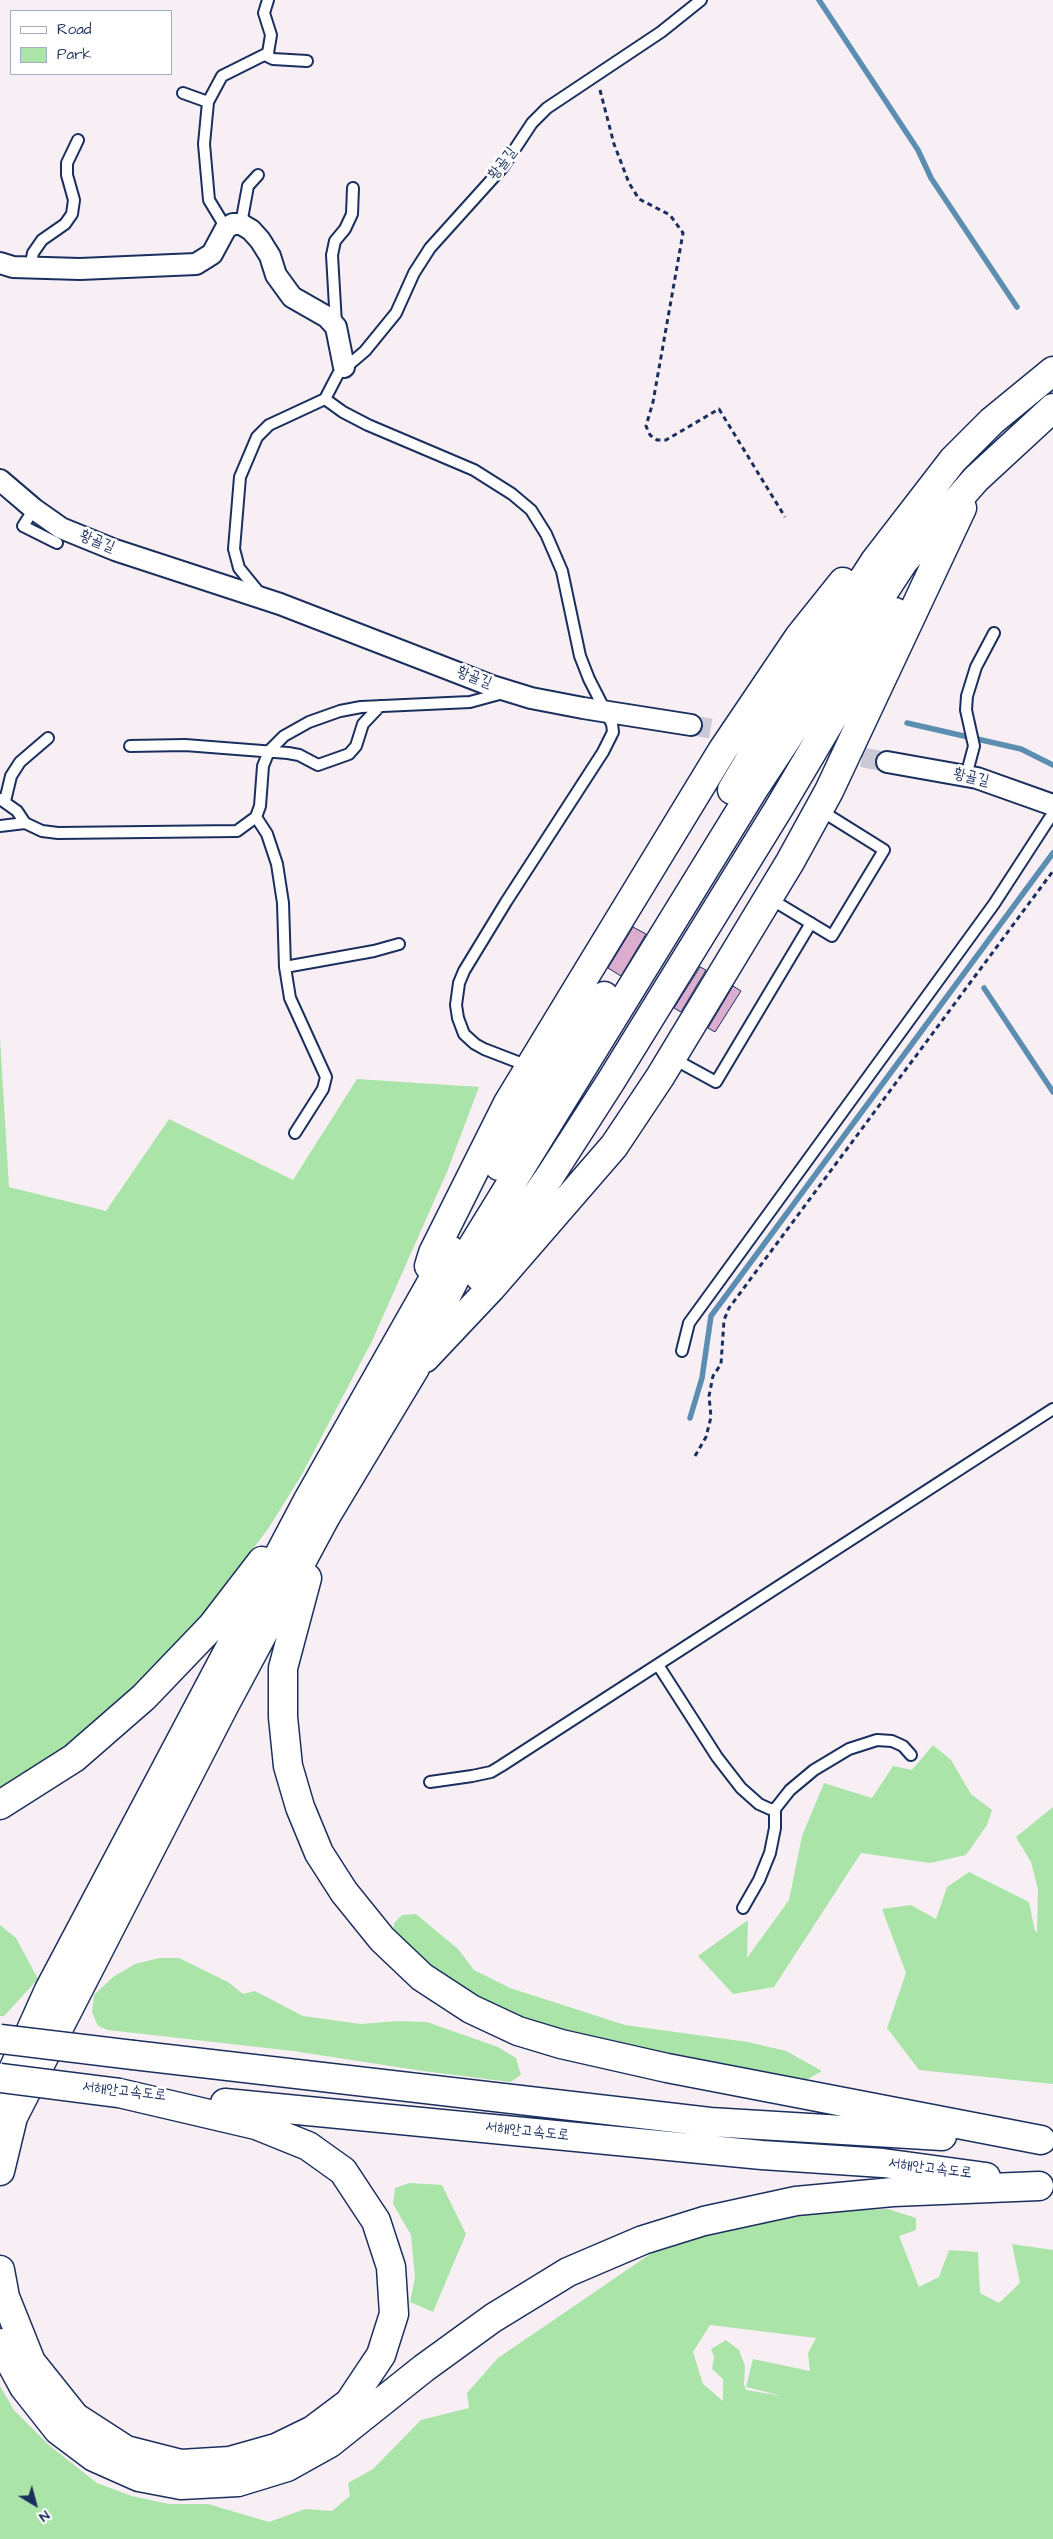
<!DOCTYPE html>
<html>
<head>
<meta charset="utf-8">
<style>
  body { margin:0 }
  #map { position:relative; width:1053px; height:2539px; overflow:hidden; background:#f8eff5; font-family:"Architects Daughter",sans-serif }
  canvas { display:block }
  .legend { position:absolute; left:10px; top:10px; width:162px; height:65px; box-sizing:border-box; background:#fff; border:1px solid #a4acbf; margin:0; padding:6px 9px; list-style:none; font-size:15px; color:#1b2f5e }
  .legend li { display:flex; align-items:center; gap:10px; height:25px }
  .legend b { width:25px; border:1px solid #a4acbf }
  .north { position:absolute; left:10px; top:2479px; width:50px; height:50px; -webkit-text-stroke:4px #fff; paint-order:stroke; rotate:143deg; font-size:14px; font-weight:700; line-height:20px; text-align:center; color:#1b2f5e }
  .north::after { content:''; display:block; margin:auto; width:18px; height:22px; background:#1b2f5e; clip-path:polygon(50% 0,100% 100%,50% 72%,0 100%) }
</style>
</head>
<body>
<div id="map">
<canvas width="1053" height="2539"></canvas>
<ul class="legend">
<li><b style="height:6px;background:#fff"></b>Road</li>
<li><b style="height:14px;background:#aae4a9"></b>Park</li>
</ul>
<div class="north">N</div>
</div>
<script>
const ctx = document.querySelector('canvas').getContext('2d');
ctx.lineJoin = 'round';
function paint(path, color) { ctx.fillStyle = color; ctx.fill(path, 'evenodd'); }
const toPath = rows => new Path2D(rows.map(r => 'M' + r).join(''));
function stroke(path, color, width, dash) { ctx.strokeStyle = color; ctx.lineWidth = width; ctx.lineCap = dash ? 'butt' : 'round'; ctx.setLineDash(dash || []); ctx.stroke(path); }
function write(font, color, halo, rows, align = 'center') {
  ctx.font = font + ' "Architects Daughter","Poor Story",sans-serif'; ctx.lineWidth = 5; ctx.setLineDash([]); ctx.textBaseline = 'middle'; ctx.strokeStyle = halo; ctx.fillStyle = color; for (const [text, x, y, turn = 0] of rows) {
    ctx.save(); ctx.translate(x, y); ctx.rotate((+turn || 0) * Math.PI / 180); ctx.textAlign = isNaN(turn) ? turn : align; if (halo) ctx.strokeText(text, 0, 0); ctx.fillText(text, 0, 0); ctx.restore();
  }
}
paint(toPath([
  [0,1037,9,1187,106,1211,169,1119,293,1180,357,1079,479,1087,447,1172,372,1341,301,1476,268,1529,194,1626,145,1681,47,1763,0,1795],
  [933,1745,951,1760,971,1794,992,1810,987,1825,966,1855,930,1863,861,1853,774,1987,733,1994,698,1956,748,1920,747,1958,789,1900,802,1836,824,1783,872,1798,893,1766,912,1770],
  [1053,1807,1053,2084,919,2070,887,2028,906,1973,882,1909,911,1905,936,1919,947,1887,969,1872,1029,1902,1035,1931,1037,1932,1038,1890,1031,1862,1016,1837],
  [416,1914,458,1949,474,1970,510,1988,625,2025,748,2042,786,2051,822,2071,806,2080,719,2068,632,2050,503,2013,438,1974,393,1933,394,1923,402,1915],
  [0,1925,16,1938,38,1979,4,2016,0,2016],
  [159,1958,179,1958,228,1982,243,1994,255,1991,303,2016,361,2024,398,2021,427,2022,498,2047,516,2058,521,2075,510,2082,423,2071,293,2051,108,2030,98,2026,92,2012,94,1995,113,1977,135,1964],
  [409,2183,442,2185,466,2234,433,2312,410,2302,415,2278,411,2235,393,2204,395,2188],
  [888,2209,916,2218,916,2230,899,2236,919,2287,939,2277,949,2250,978,2252,980,2293,999,2303,1020,2283,1012,2244,1053,2250,1053,2539,0,2539,0,2386,14,2410,50,2446,97,2483,132,2496,169,2504,208,2504,269,2522,305,2509,332,2511,350,2496,348,2483,373,2469,421,2420,469,2408,467,2393,498,2358,659,2248,760,2218,821,2211],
  [710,2325,816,2338,808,2353,810,2371,753,2359,746,2387,782,2396,746,2390,744,2384,745,2366,739,2350,726,2340,711,2349,714,2357,712,2369,723,2379,723,2401,703,2384,693,2352]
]), '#aae4a9');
stroke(toPath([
  [819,0,918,150,931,178,1017,307],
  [907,723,1021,749,1053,765],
  [984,988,1053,1092],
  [690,1418,702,1378,711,1316,1053,853]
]), '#5c8eb2', 5.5);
const building = toPath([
  [633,927,646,934,621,976,608,968,633,927],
  [700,967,706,970,681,1012,674,1008,700,967],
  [733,986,741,991,715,1032,708,1028,733,986]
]);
paint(building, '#dbadcf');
stroke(building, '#1b2f5e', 1);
stroke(toPath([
  [691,725,745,735],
  [803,746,887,762]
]), '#ccc9d7', 20, [20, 10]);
const lane = toPath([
  [265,55,273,59,307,61],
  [183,93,208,102],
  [241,224,248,186,258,175],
  [226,228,209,200,204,144,208,102,222,76,268,53,271,35,264,13,268,0],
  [30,267,33,253,42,240,65,224,72,214,74,200,67,175,67,163,78,140],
  [336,324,332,255,335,241,345,229,352,214,353,188],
  [325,399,343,412,368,425,474,470,512,494,531,510,546,534,562,571,580,656,589,679,612,724,613,732,603,752,506,902,464,971,459,983,456,1005,458,1018,464,1034,475,1044,484,1049,528,1066],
  [34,509,23,526,57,543],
  [261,595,239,568,234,549,240,477,257,437,269,425,325,399,338,374,365,351,396,313,414,273,430,248,503,167,532,123,547,108,661,32,701,0],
  [130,746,185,745,288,753,299,755,318,765,349,754,356,746,363,724,380,706],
  [966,776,974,746,966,710,967,696,976,667,994,633],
  [0,799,17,811,25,823],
  [5,801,11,776,20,762,48,738],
  [256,817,267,834,277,864,283,903,285,967,290,998,326,1077,323,1089,295,1133],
  [0,826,25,823,42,831,58,833,237,831,256,817,260,806,263,766,269,751,284,736,309,722,340,711,361,707,470,702,503,693],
  [769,898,832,936,884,850,820,810],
  [285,967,374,951,399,944],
  [672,1058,716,1082,811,923],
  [682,1351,689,1323,994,904,1053,813],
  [658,1665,717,1757,741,1788,759,1804,770,1809,775,1809,790,1790,814,1770,849,1749,877,1740,892,1741,903,1746,911,1755],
  [430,1782,472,1776,491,1772,501,1766,1053,1409],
  [743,1908,759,1880,770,1853,775,1828,775,1809]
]);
const street = toPath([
  [0,263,13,267,80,269,196,264,212,254,226,228,233,224,241,224,251,230,260,240,270,256,276,275,292,297,327,317,336,327,344,367],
  [0,480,34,509,61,528,115,550,280,604,492,686,531,698,583,708,691,725],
  [887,762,977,778,1053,805]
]);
const highway = toPath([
  [732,790,786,699,875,561,953,460,992,421,1053,371],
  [499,1166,604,996],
  [429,1266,433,1253,508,1103,565,1009,722,751,799,637,843,582],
  [480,1277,550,1176,611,1081,779,808,895,612],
  [425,1358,491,1288,614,1146,660,1077,790,862,829,791,962,508],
  [307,1578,283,1668,283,1717,288,1766,300,1807,319,1853,344,1892,382,1939,422,1977,471,2009,518,2031,561,2044,667,2068,1041,2140],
  [0,1805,74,1758,144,1697,212,1626,262,1561],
  [133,2055,710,2122,942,2136],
  [0,2099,49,1990,307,1502,450,1250],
  [225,2103,762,2155,883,2163,986,2177],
  [0,2171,13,2117,224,1706,326,1516,415,1368,435,1318,467,1255,755,787,904,561,976,479,1053,408],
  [0,2270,5,2297,31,2362,75,2417,126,2450,181,2464,230,2461,276,2448,313,2430,349,2403,381,2355,394,2314,391,2267,376,2221,343,2171,308,2146,256,2125,119,2093],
  [0,2343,24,2387,58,2430,94,2457,139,2477,181,2485,238,2482,287,2467,330,2443,424,2368,493,2318,568,2272,643,2240,704,2221,796,2201,893,2192,1039,2186]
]);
stroke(lane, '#1b2f5e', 14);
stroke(street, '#1b2f5e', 24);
stroke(highway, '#1b2f5e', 31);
stroke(toPath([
  [600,90,614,144,629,183,639,199,670,215,683,233,653,402,646,426,650,435,657,440,666,440,719,409,785,517],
  [695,1456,706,1437,711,1417,709,1396,713,1376,721,1364,724,1320,729,1308,1053,871]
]), '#1b2f5e', 3, [5, 4]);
stroke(lane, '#fff', 10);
stroke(street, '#fff', 20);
stroke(highway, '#fff', 28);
const highwayBridge = toPath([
  [0,2039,133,2055],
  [0,2078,119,2093]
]);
stroke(highwayBridge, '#1b2f5e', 31, []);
stroke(highwayBridge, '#fff', 28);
write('15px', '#1b2f5e', '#fff', [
  ["황골길",503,164,-53],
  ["황골길",97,542,22],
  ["황골길",474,678,21],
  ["황골길",971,778,13],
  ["서해안고속도로",124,2092,6],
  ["서해안고속도로",527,2132,6],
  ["서해안고속도로",930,2169,7]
]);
</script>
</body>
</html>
